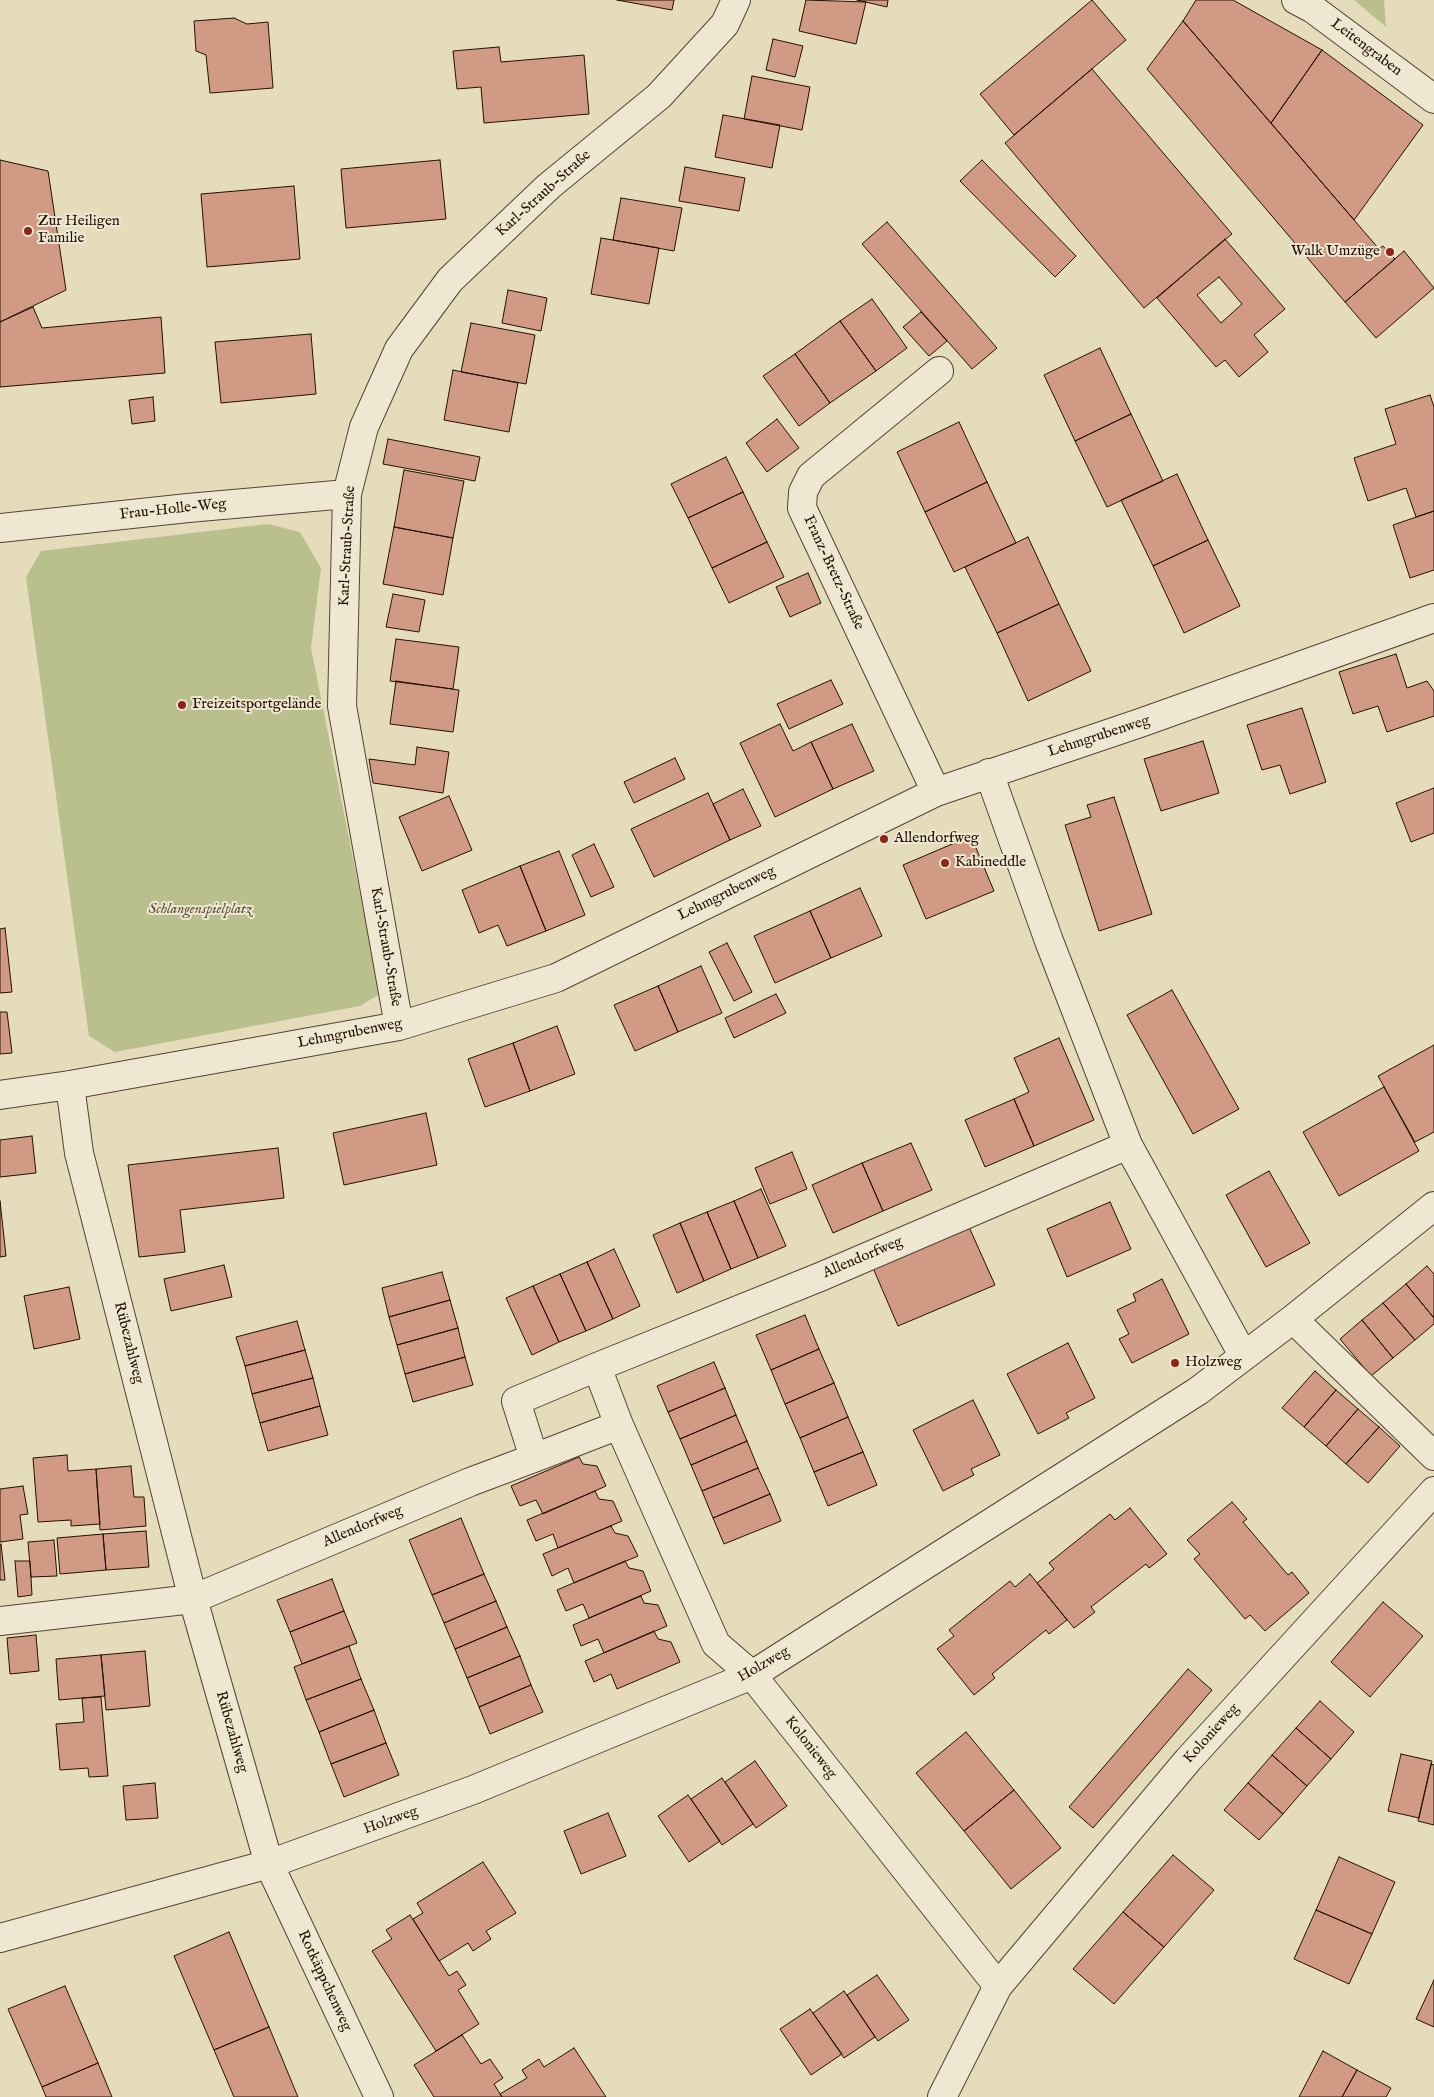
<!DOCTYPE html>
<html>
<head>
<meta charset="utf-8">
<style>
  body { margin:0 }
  canvas { display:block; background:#e5dcbc }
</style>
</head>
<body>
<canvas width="1434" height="2097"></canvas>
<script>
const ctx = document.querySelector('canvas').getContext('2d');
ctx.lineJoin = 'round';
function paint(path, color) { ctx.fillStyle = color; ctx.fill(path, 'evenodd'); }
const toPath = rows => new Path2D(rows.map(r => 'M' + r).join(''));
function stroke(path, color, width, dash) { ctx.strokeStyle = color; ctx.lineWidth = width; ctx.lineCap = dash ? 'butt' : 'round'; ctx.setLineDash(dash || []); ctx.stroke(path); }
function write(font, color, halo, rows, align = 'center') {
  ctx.font = font + ' "IM FELL English",serif'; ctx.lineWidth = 4; ctx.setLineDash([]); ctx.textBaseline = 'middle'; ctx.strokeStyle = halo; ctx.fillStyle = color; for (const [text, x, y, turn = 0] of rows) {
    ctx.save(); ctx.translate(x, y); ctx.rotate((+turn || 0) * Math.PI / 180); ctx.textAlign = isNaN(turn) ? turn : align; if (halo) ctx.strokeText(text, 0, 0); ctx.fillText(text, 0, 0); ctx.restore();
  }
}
paint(toPath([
  [1354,0,1384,0,1386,27],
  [268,524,300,532,321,568,311,648,380,994,360,1006,115,1052,89,1036,26,577,41,551]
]), '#b9bf8d');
const building = toPath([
  [617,0,674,0,672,10,617,0],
  [806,0,866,2,856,44,799,31,806,0],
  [857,0,888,0,887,7,857,0],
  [1092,0,1126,40,1014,135,980,94,1092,0],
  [1196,0,1233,0,1322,50,1271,123,1183,21,1196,0],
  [234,18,247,24,268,22,273,88,210,93,206,55,196,51,194,21,234,18],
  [1183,21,1379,249,1383,246,1395,259,1345,302,1147,69,1183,21],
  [773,39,803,46,795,77,766,70,773,39],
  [499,47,501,62,584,55,589,114,484,123,481,87,457,89,453,51,499,47],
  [1322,50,1423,125,1354,220,1271,123,1322,50],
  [1092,69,1232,234,1144,308,1005,143,1092,69],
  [752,76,810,87,802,130,744,119,752,76],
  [723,115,780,125,772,168,715,157,723,115],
  [0,160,48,171,66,290,0,322,0,160],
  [440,160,446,219,346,228,341,169,440,160],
  [982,160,1076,256,1055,277,960,181,982,160],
  [685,167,745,178,739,211,679,201,685,167],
  [294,186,300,259,207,267,201,194,294,186],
  [621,198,682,208,674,251,613,240,621,198],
  [887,222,997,348,972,369,862,244,887,222],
  [601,238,659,248,649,304,591,294,601,238],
  [1225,239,1285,309,1254,335,1268,352,1239,377,1225,360,1216,367,1157,298,1225,239],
  [1219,277,1242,304,1221,323,1197,295,1219,277],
  [1404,251,1434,288,1376,338,1345,302,1404,251],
  [508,290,547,298,541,331,502,323,508,290],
  [872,299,907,348,876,371,840,321,872,299],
  [33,307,42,328,161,317,165,373,0,387,0,322,33,307],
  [921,312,947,341,929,356,903,327,921,312],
  [840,321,876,371,830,403,795,354,840,321],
  [471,323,535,335,526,384,461,372,471,323],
  [311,334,316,394,221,403,215,342,311,334],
  [1100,348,1131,414,1075,441,1044,375,1100,348],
  [795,354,830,403,799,426,763,376,795,354],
  [453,370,518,383,509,432,444,420,453,370],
  [1430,395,1434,407,1434,511,1416,517,1406,488,1368,501,1354,458,1396,444,1385,409,1430,395],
  [153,397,155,421,132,424,129,400,153,397],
  [1131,414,1163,481,1107,507,1075,441,1131,414],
  [777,419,799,448,767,472,746,443,777,419],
  [959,422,987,482,925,512,897,452,959,422],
  [388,439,480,457,475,481,383,464,388,439],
  [726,457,743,492,688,518,671,484,726,457],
  [404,470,464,481,453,538,394,527,404,470],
  [1177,474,1208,540,1153,566,1121,500,1177,474],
  [987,482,1016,543,954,572,925,512,987,482],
  [743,492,767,542,712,568,688,518,743,492],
  [1434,511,1434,570,1410,578,1393,525,1434,511],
  [394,527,453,538,443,595,383,584,394,527],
  [1028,537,1059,604,997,633,965,567,1028,537],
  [1208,540,1240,606,1184,633,1153,566,1208,540],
  [767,542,784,577,729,603,712,568,767,542],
  [808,573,821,603,790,617,776,587,808,573],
  [393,594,425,600,419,632,386,627,393,594],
  [1059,604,1091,671,1028,701,997,633,1059,604],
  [396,639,459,647,453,689,390,681,396,639],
  [1396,654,1407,688,1427,681,1434,691,1434,716,1387,732,1378,706,1353,714,1339,672,1396,654],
  [831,680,843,704,789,729,777,704,831,680],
  [396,681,459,690,453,732,390,724,396,681],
  [1302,708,1326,782,1290,794,1280,765,1262,770,1247,725,1302,708],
  [780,724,793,751,811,742,833,789,775,817,740,743,780,724],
  [852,724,874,771,833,789,811,742,852,724],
  [1203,741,1219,793,1161,811,1144,759,1203,741],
  [417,747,449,752,443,793,373,783,369,759,415,765,417,747],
  [675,758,685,779,634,803,624,782,675,758],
  [1434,788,1434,833,1411,842,1396,803,1434,788],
  [743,789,761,826,730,840,713,804,743,789],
  [708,793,730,840,654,877,631,829,708,793],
  [449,796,472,850,422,871,399,817,449,796],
  [1114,797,1152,914,1099,931,1065,825,1091,817,1087,805,1114,797],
  [971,836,994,891,926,919,903,865,971,836],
  [594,844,614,887,591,897,572,855,594,844],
  [559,851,585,915,546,931,520,866,559,851],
  [520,866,546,931,507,946,498,925,479,933,462,890,520,866],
  [860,888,882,936,831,958,810,911,860,888],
  [810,911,831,958,775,983,754,936,810,911],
  [5,928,12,992,0,993,0,929,5,928],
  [727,943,752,992,734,1001,709,952,727,943],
  [701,966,722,1013,678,1032,658,986,701,966],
  [658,986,678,1032,635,1051,614,1005,658,986],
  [1172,990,1239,1109,1193,1134,1127,1015,1172,990],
  [776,994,786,1013,734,1038,725,1018,776,994],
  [0,1012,7,1012,12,1053,0,1054,0,1012],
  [557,1026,575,1074,530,1091,513,1043,557,1026],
  [1059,1038,1094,1120,1034,1146,1014,1099,1029,1092,1014,1058,1059,1038],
  [513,1043,530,1091,485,1107,468,1059,513,1043],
  [1434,1045,1434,1132,1415,1142,1378,1076,1434,1045],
  [1384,1087,1419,1151,1339,1196,1303,1132,1384,1087],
  [1014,1099,1034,1146,985,1167,965,1120,1014,1099],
  [426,1113,437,1165,344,1185,333,1133,426,1113],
  [32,1136,36,1173,0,1177,0,1140,32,1136],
  [911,1143,932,1190,883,1211,862,1163,911,1143],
  [278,1148,284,1198,180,1210,185,1252,139,1257,128,1165,278,1148],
  [792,1152,807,1189,770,1204,755,1168,792,1152],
  [862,1163,883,1211,833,1233,812,1185,862,1163],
  [1269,1171,1310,1243,1266,1267,1226,1195,1269,1171],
  [761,1189,786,1246,758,1258,734,1201,761,1189],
  [0,1201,6,1256,0,1257,0,1201],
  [734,1201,758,1258,731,1269,707,1212,734,1201],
  [1110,1202,1131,1249,1067,1277,1047,1229,1110,1202],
  [707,1212,731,1269,704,1281,680,1223,707,1212],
  [680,1223,704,1281,677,1293,653,1235,680,1223],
  [969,1227,995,1285,898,1326,873,1268,969,1227],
  [614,1249,640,1306,613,1319,587,1262,614,1249],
  [587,1262,613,1319,586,1331,560,1274,587,1262],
  [224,1265,232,1297,171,1311,164,1279,224,1265],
  [1427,1266,1434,1274,1434,1318,1406,1284,1427,1266],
  [442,1272,450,1300,389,1317,382,1288,442,1272],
  [560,1274,586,1331,559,1342,533,1286,560,1274],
  [1162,1279,1189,1334,1132,1363,1119,1339,1129,1334,1117,1310,1136,1301,1133,1294,1162,1279],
  [1406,1284,1434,1318,1434,1324,1415,1340,1383,1303,1406,1284],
  [533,1286,559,1342,532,1355,506,1298,533,1286],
  [69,1287,80,1339,34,1349,24,1296,69,1287],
  [450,1300,458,1328,397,1345,389,1317,450,1300],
  [1383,1303,1415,1340,1393,1358,1362,1320,1383,1303],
  [805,1315,819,1349,771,1370,756,1335,805,1315],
  [1362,1320,1393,1358,1371,1376,1340,1339,1362,1320],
  [297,1321,305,1350,245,1366,236,1337,297,1321],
  [458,1328,465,1357,405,1374,397,1345,458,1328],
  [1068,1343,1095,1398,1066,1413,1069,1418,1038,1434,1007,1374,1068,1343],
  [819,1349,834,1383,785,1404,771,1370,819,1349],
  [305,1350,313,1378,252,1394,245,1366,305,1350],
  [465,1357,473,1385,413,1402,405,1374,465,1357],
  [714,1362,725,1388,668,1412,657,1386,714,1362],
  [1315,1371,1336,1390,1304,1427,1282,1408,1315,1371],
  [313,1378,320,1406,260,1423,252,1394,313,1378],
  [834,1383,848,1417,800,1438,785,1404,834,1383],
  [725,1388,736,1415,680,1439,668,1412,725,1388],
  [1336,1390,1358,1409,1326,1446,1304,1427,1336,1390],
  [973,1400,1000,1455,971,1469,974,1475,943,1491,913,1430,973,1400],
  [320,1406,328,1435,268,1451,260,1423,320,1406],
  [1358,1409,1379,1427,1346,1464,1326,1446,1358,1409],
  [736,1415,747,1441,691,1465,680,1439,736,1415],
  [848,1417,863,1452,814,1472,800,1438,848,1417],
  [1379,1427,1400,1446,1368,1483,1346,1464,1379,1427],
  [747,1441,758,1468,702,1491,691,1465,747,1441],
  [863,1452,877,1485,828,1506,814,1472,863,1452],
  [67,1455,68,1471,96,1469,100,1524,71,1526,71,1520,38,1522,33,1458,67,1455],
  [579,1457,583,1464,597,1466,606,1486,543,1514,536,1500,520,1506,511,1486,579,1457],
  [131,1466,134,1497,144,1497,146,1526,100,1530,96,1469,131,1466],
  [758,1468,770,1494,713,1518,702,1491,758,1468],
  [23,1486,28,1514,20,1515,23,1539,0,1542,0,1489,23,1486],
  [595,1491,599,1499,613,1501,622,1521,558,1548,553,1534,536,1541,527,1520,595,1491],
  [770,1494,781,1521,724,1544,713,1518,770,1494],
  [1232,1502,1247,1519,1243,1522,1288,1575,1292,1572,1309,1593,1265,1631,1250,1615,1245,1619,1194,1559,1200,1554,1187,1540,1232,1502],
  [1130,1508,1167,1554,1149,1568,1146,1564,1091,1607,1095,1612,1074,1628,1037,1583,1054,1569,1049,1563,1110,1514,1115,1520,1130,1508],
  [461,1518,484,1574,432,1595,409,1540,461,1518],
  [611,1526,615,1533,628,1536,638,1556,574,1583,568,1568,552,1576,543,1554,611,1526],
  [146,1531,149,1567,106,1570,103,1534,146,1531],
  [103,1534,106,1570,60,1574,57,1538,103,1534],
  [54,1540,57,1576,31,1577,28,1542,54,1540],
  [1,1544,5,1580,0,1580,0,1545,1,1544],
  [15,1561,30,1561,32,1595,18,1597,15,1561],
  [625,1561,629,1568,643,1571,651,1591,589,1618,583,1604,566,1611,557,1590,625,1561],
  [484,1574,496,1601,444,1623,432,1595,484,1574],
  [1030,1574,1067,1620,1049,1634,1046,1630,992,1674,995,1678,974,1695,937,1649,954,1636,949,1630,1010,1581,1015,1587,1030,1574],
  [332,1579,344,1611,290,1632,277,1600,332,1579],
  [641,1596,644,1603,658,1605,667,1626,604,1653,598,1639,581,1646,573,1625,641,1596],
  [496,1601,507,1627,455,1649,444,1623,496,1601],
  [1383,1602,1423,1636,1370,1697,1331,1662,1383,1602],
  [344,1611,357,1643,302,1664,290,1632,344,1611],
  [507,1627,520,1656,467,1678,455,1649,507,1627],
  [654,1631,658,1639,671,1642,680,1662,617,1689,611,1674,594,1682,585,1661,654,1631],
  [36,1635,39,1671,10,1674,7,1638,36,1635],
  [349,1646,361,1679,306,1700,294,1667,349,1646],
  [145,1651,150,1706,106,1710,101,1655,145,1651],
  [101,1655,105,1696,59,1700,56,1659,101,1655],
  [520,1656,531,1685,479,1707,467,1678,520,1656],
  [1188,1669,1212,1690,1093,1828,1069,1807,1188,1669],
  [361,1679,374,1710,319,1732,306,1700,361,1679],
  [531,1685,543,1712,490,1734,479,1707,531,1685],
  [101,1697,108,1776,89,1777,88,1768,60,1770,56,1724,84,1722,82,1698,101,1697],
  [1320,1701,1354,1732,1331,1759,1296,1728,1320,1701],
  [374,1710,386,1743,331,1764,319,1732,374,1710],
  [1296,1728,1331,1759,1307,1786,1272,1755,1296,1728],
  [966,1732,1014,1790,964,1831,916,1773,966,1732],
  [386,1743,399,1775,344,1797,331,1764,386,1743],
  [1401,1754,1432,1761,1419,1818,1388,1811,1401,1754],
  [1272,1755,1307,1786,1283,1814,1248,1783,1272,1755],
  [755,1761,787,1806,756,1828,725,1782,755,1761],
  [1431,1764,1434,1765,1434,1825,1418,1821,1431,1764],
  [722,1778,753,1824,722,1845,691,1799,722,1778],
  [155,1783,158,1818,126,1820,123,1786,155,1783],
  [1248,1783,1283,1814,1259,1840,1224,1810,1248,1783],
  [1014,1790,1061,1848,1011,1889,964,1831,1014,1790],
  [688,1795,720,1841,689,1862,658,1816,688,1795],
  [608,1813,626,1856,581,1874,564,1831,608,1813],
  [1173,1855,1214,1890,1164,1947,1123,1912,1173,1855],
  [1339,1857,1395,1882,1372,1934,1316,1910,1339,1857],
  [483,1862,516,1913,486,1931,491,1939,473,1951,468,1943,439,1961,413,1919,423,1913,417,1903,483,1862],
  [1316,1910,1372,1934,1349,1984,1294,1959,1316,1910],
  [1123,1912,1164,1947,1114,2004,1073,1969,1123,1912],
  [410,1915,449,1976,457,1971,466,1985,458,1990,479,2024,436,2051,372,1951,392,1939,386,1930,410,1915],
  [229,1932,269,2027,214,2050,174,1956,229,1932],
  [877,1975,909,2020,878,2041,847,1995,877,1975],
  [1434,1980,1434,2027,1416,2019,1434,1980],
  [65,1986,98,2063,42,2087,8,2009,65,1986],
  [844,1991,875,2037,844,2058,813,2013,844,1991],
  [810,2009,842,2054,811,2075,780,2029,810,2009],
  [269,2027,298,2097,234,2097,214,2050,269,2027],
  [462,2035,481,2064,490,2059,503,2078,494,2084,502,2097,434,2097,414,2065,462,2035],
  [574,2048,606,2097,502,2097,500,2094,527,2078,522,2070,539,2059,544,2067,574,2048],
  [1323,2051,1357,2070,1342,2097,1299,2097,1323,2051],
  [98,2063,112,2097,46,2097,42,2087,98,2063],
  [1357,2070,1391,2088,1386,2097,1342,2097,1357,2070]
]);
paint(building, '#d09a85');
stroke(building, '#261001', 1);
const street = toPath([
  [1296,0,1313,9,1434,99],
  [0,528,188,508,347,494],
  [989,773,1049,941,1128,1145,1243,1355],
  [936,792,802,508,803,492,811,476,939,371],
  [399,1026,342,706,347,494,364,427,399,349,450,280,549,186,659,96,725,24,736,0],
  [70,1085,79,1153,193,1599,269,1864,379,2097],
  [0,1095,70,1085,399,1026,556,978,936,792,1140,723,1434,618],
  [1293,1319,1434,1456],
  [597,1367,619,1425,534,1458,516,1401,597,1367,820,1277,1128,1145],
  [619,1425,716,1644,752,1675,998,1986],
  [0,1621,193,1599,470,1482,534,1458],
  [0,1938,269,1864,473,1790,752,1675,1198,1391,1293,1319,1434,1206],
  [942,2097,998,1986,1188,1760,1434,1491]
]);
stroke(street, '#564330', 30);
stroke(street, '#eee8d3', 28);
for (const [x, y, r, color] of [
  [28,231,5,"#8f2418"],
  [1390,252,5,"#8f2418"],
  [182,705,5,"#8f2418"],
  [884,839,5,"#8f2418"],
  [945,863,5,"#8f2418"],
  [1175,1363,5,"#8f2418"]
]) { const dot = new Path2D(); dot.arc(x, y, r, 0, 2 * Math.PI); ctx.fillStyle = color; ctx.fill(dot); stroke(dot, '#eee8d3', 2); }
write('15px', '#261001', '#eee8d3', [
  ["Leitengraben",1366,48,37],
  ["Karl-Straub-Straße",544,194,-42],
  ["Frau-Holle-Weg",173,510,-6],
  ["Karl-Straub-Straße",348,546,-87],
  ["Franz-Bretz-Straße",833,573,65],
  ["Lehmgrubenweg",1099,737,-18],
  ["Lehmgrubenweg",727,894,-26],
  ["Karl-Straub-Straße",385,947,80],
  ["Lehmgrubenweg",350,1034,-11],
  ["Allendorfweg",863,1258,-23],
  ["Rübezahlweg",128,1343,76],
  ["Allendorfweg",363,1527,-23],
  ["Holzweg",764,1665,-30],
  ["Rübezahlweg",231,1732,74],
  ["Kolonieweg",1212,1734,-48],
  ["Kolonieweg",810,1748,52],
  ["Holzweg",391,1821,-20],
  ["Rotkäppchenweg",324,1981,65]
]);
write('15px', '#261001', '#eee8d3', [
  ["Zur Heiligen",38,222],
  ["Familie",38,239],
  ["Walk Umzüge",1380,252,"right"],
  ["Freizeitsportgelände",192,705],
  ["Allendorfweg",894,839],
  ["Kabineddle",955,863],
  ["Holzweg",1185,1363]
], 'left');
write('italic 15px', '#594d32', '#eee8d3', [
  ["Schlangenspielplatz",200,910]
]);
</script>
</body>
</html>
